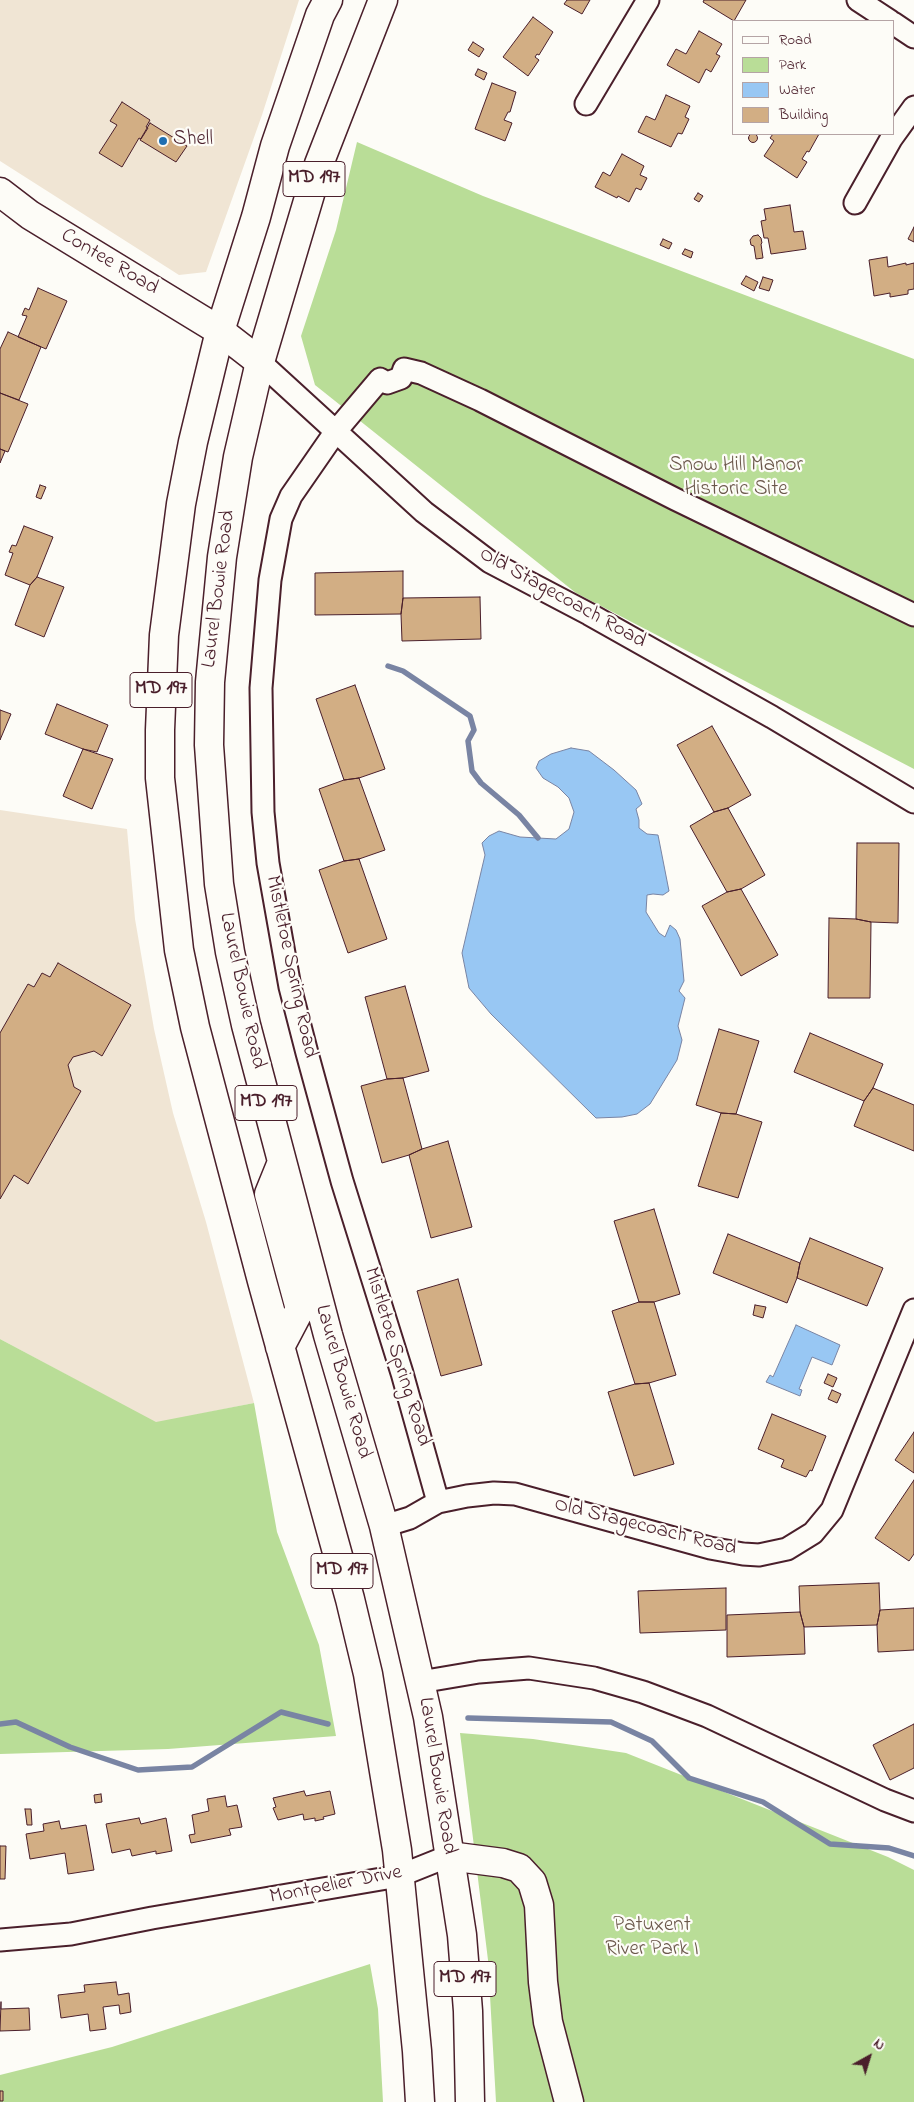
<!DOCTYPE html>
<html>
<head>
<meta charset="utf-8">
<style>
  body { margin:0 }
  #map { position:relative; width:914px; height:2102px; overflow:hidden; background:#fdfcf7; font-family:"Indie Flower",sans-serif }
  canvas { display:block }
  .legend { position:absolute; left:732px; top:20px; width:162px; height:115px; box-sizing:border-box; background:#fdfcf7; border:1px solid #b5a4a5; margin:0; padding:6px 9px; list-style:none; font-size:15px; color:#4a1f2b }
  .legend li { display:flex; align-items:center; gap:10px; height:25px }
  .legend b { width:25px; border:1px solid #b5a4a5 }
  .north { position:absolute; left:844px; top:2032px; width:50px; height:50px; -webkit-text-stroke:4px #fdfcf7; paint-order:stroke; rotate:39deg; font-size:14px; font-weight:700; line-height:20px; text-align:center; color:#4a1f2b }
  .north::after { content:''; display:block; margin:auto; width:18px; height:22px; background:#4a1f2b; clip-path:polygon(50% 0,100% 100%,50% 72%,0 100%) }
</style>
</head>
<body>
<div id="map">
<canvas width="914" height="2102"></canvas>
<ul class="legend">
<li><b style="height:6px;background:#fdfcf7"></b>Road</li>
<li><b style="height:14px;background:#b9dd97"></b>Park</li>
<li><b style="height:14px;background:#98c7f3"></b>Water</li>
<li><b style="height:14px;background:#d2ae84"></b>Building</li>
</ul>
<div class="north">N</div>
</div>
<script>
const ctx = document.querySelector('canvas').getContext('2d');
ctx.lineJoin = 'round';
function paint(path, color) { ctx.fillStyle = color; ctx.fill(path, 'evenodd'); }
const toPath = rows => new Path2D(rows.map(r => 'M' + r).join(''));
function stroke(path, color, width, dash) { ctx.strokeStyle = color; ctx.lineWidth = width; ctx.lineCap = dash ? 'butt' : 'round'; ctx.setLineDash(dash || []); ctx.stroke(path); }
function write(font, color, halo, rows, align = 'center') {
  ctx.font = font + ' "Indie Flower",sans-serif'; ctx.lineWidth = 4.5; ctx.setLineDash([]); ctx.textBaseline = 'middle'; ctx.strokeStyle = halo; ctx.fillStyle = color; for (const [text, x, y, turn = 0] of rows) {
    ctx.save(); ctx.translate(x, y); ctx.rotate((+turn || 0) * Math.PI / 180); ctx.textAlign = isNaN(turn) ? turn : align; if (halo) ctx.strokeText(text, 0, 0); ctx.fillText(text, 0, 0); ctx.restore();
  }
}
paint(toPath([
  [0,0,299,0,262,115,206,272,179,275,0,161],
  [0,810,127,829,135,919,154,1029,173,1113,206,1222,254,1403,156,1423,0,1339]
]), '#f0e5d4');
paint(toPath([
  [357,142,483,196,914,359,914,769,576,593,315,385,301,336,336,230],
  [0,1339,156,1422,254,1403,277,1532,319,1645,336,1736,168,1749,0,1754],
  [460,1733,533,1739,626,1753,888,1857,914,1870,914,2102,496,2102,488,1960],
  [370,1964,378,2009,383,2102,0,2102,0,2075,112,2047]
]), '#b9dd97');
const water = toPath([
  [571,748,589,751,614,770,636,790,642,804,636,809,639,820,639,828,647,834,658,835,669,891,663,895,653,894,647,895,646,912,659,933,665,937,670,925,676,930,680,939,684,981,679,991,685,998,678,1026,682,1040,677,1060,650,1104,637,1114,622,1117,596,1118,491,1014,469,988,462,953,485,855,482,843,489,836,499,831,520,837,556,839,569,829,574,812,569,798,558,787,543,778,536,768,539,761,551,754,571,748],
  [796,1325,840,1345,832,1365,812,1357,799,1389,802,1390,800,1396,766,1382,770,1375,773,1377,796,1325]
]);
paint(water, '#98c7f3');
stroke(water, '#7984a3', 1);
stroke(toPath([
  [388,666,403,671,470,716,474,730,468,741,472,771,481,783,519,815,538,838],
  [468,1718,611,1722,652,1741,689,1778,763,1802,830,1844,889,1848,914,1856],
  [0,1724,16,1722,70,1747,138,1770,192,1767,281,1712,328,1724]
]), '#7984a3', 5.5);
const building = toPath([
  [567,0,590,0,582,14,564,4,567,0],
  [704,0,746,0,734,21,703,2,704,0],
  [533,17,553,32,539,55,537,54,535,57,539,60,528,76,503,57,533,17],
  [699,31,722,44,716,54,720,56,711,72,706,69,699,83,667,65,676,49,686,54,699,31],
  [473,42,484,49,479,57,468,50,473,42],
  [478,69,487,73,484,80,475,75,478,69],
  [492,83,516,92,510,112,508,112,504,120,512,123,505,141,475,129,492,83],
  [666,95,690,106,685,117,689,119,682,134,678,133,671,147,638,132,646,116,655,120,666,95],
  [122,102,150,120,146,127,148,128,141,139,139,138,122,167,99,153,117,125,110,121,122,102],
  [150,123,187,146,176,162,140,140,150,123],
  '748.5 138a4.5 4.5 0 1 1 9 0a4.5 4.5 0 1 1-9 0Z',
  [773,134,819,134,809,152,807,151,802,159,807,162,797,178,764,156,774,141,770,138,773,134],
  [622,154,644,166,640,175,647,178,641,190,636,188,629,202,618,196,617,198,595,187,603,172,610,176,622,154],
  [698,193,703,196,699,202,694,199,698,193],
  [790,205,794,232,803,231,806,249,771,254,768,238,764,238,761,221,766,220,764,209,790,205],
  [914,227,914,242,908,239,914,227],
  [758,235,761,238,762,243,761,244,763,258,756,259,754,246,751,245,750,240,753,236,758,235],
  [663,239,672,243,669,249,660,245,663,239],
  [685,249,693,252,691,258,682,254,685,249],
  [887,257,888,267,906,263,906,265,914,263,914,289,908,290,908,294,890,297,890,293,874,296,869,260,887,257],
  [746,276,758,282,754,291,741,284,746,276],
  [763,277,773,280,769,291,759,288,763,277],
  [38,288,67,301,46,349,18,337,27,316,22,315,25,308,29,310,38,288],
  [8,332,41,347,19,400,0,393,0,349,8,332],
  [0,393,28,404,8,452,0,449,0,393],
  [0,449,5,451,0,463,0,449],
  [40,485,46,487,41,499,36,497,40,485],
  [24,526,53,537,37,577,30,585,5,575,13,553,9,552,12,545,16,546,24,526],
  [403,571,403,598,401,614,315,615,315,573,403,571],
  [37,577,64,587,44,637,15,625,30,585,37,577],
  [480,597,481,639,402,641,401,614,403,598,480,597],
  [355,685,385,769,359,778,344,780,316,699,355,685],
  [57,704,108,725,97,752,83,749,45,734,57,704],
  [0,710,11,714,0,740,0,710],
  [712,726,751,795,728,808,714,812,677,745,712,726],
  [83,749,113,759,92,809,63,796,83,749],
  [359,778,385,850,359,859,344,861,319,789,344,780,359,778],
  [728,808,765,875,741,889,727,892,690,826,714,812,728,808],
  [857,843,899,843,898,923,871,922,856,919,857,843],
  [359,859,387,939,348,953,319,870,344,861,359,859],
  [741,889,778,955,741,976,702,906,727,892,741,889],
  [829,918,856,919,871,922,870,998,828,998,829,918],
  [58,963,131,1005,102,1056,94,1051,73,1057,68,1065,74,1087,81,1091,28,1184,14,1175,0,1199,0,1033,28,984,34,987,42,973,50,977,58,963],
  [405,986,429,1071,403,1078,387,1079,365,997,405,986],
  [719,1029,759,1041,736,1114,721,1113,696,1105,719,1029],
  [810,1033,883,1064,873,1088,864,1101,794,1072,810,1033],
  [403,1078,422,1149,409,1155,382,1163,361,1086,387,1079,403,1078],
  [873,1088,914,1105,914,1151,854,1126,864,1101,873,1088],
  [721,1113,736,1114,762,1122,738,1198,698,1186,721,1113],
  [448,1141,472,1227,431,1238,409,1155,422,1149,448,1141],
  [654,1209,680,1294,654,1302,639,1302,614,1221,654,1209],
  [728,1234,800,1263,797,1278,787,1303,713,1273,728,1234],
  [810,1238,883,1268,867,1306,797,1278,800,1263,810,1238],
  [458,1279,482,1365,441,1376,417,1291,458,1279],
  [639,1302,654,1302,676,1375,649,1383,635,1384,612,1311,639,1302],
  [755,1305,766,1307,763,1318,753,1315,755,1305],
  [828,1374,837,1378,833,1387,824,1383,828,1374],
  [649,1383,674,1464,634,1476,608,1392,635,1384,649,1383],
  [832,1390,841,1394,837,1403,828,1399,832,1390],
  [772,1414,826,1436,812,1471,810,1470,806,1477,781,1467,784,1460,758,1449,772,1414],
  [914,1432,914,1473,895,1460,914,1432],
  [914,1480,914,1554,909,1561,875,1538,914,1480],
  [879,1583,880,1610,877,1625,804,1627,800,1612,799,1586,879,1583],
  [726,1588,726,1630,640,1633,638,1591,726,1588],
  [914,1608,914,1650,878,1652,877,1625,880,1610,914,1608],
  [800,1612,804,1627,805,1654,727,1657,727,1615,800,1612],
  [914,1724,914,1768,890,1780,873,1745,914,1724],
  [304,1791,306,1796,330,1791,335,1814,323,1817,324,1819,315,1821,315,1818,304,1820,303,1814,278,1820,273,1808,276,1807,273,1798,304,1791],
  [101,1794,102,1802,95,1803,94,1795,101,1794],
  [225,1796,227,1807,237,1805,242,1827,229,1829,231,1835,191,1843,189,1835,195,1834,192,1815,209,1811,207,1799,225,1796],
  [25,1809,31,1809,32,1825,27,1825,25,1809],
  [139,1818,141,1824,166,1818,172,1851,156,1854,156,1851,132,1856,130,1849,112,1853,106,1824,139,1818],
  [59,1821,61,1829,86,1825,94,1870,68,1874,65,1853,30,1859,26,1834,44,1831,43,1824,59,1821],
  [0,1846,6,1846,5,1879,0,1879,0,1846],
  [116,1982,118,1995,129,1993,131,2012,120,2014,119,2005,103,2007,106,2029,90,2031,88,2014,61,2018,58,1995,85,1992,84,1985,116,1982],
  [1,2002,1,2009,29,2008,30,2030,0,2031,1,2002],
  [0,2091,3,2091,3,2101,0,2101,0,2091]
]);
paint(building, '#d2ae84');
stroke(building, '#4a1f2b', 1);
const street = toPath([
  [858,0,890,21],
  [893,23,914,37],
  [586,104,648,0],
  [855,203,891,139,914,107],
  [260,362,424,512,490,562,589,614,772,717,914,802],
  [438,1502,402,1373,342,1181,307,1053,290,987,268,863,263,812,261,688,270,580,281,519,291,496,336,431,380,379,387,383,401,378,404,369,421,373,480,400,675,499,914,615],
  [384,1526,410,1518,438,1502,467,1496,494,1493,515,1494,710,1548,743,1554,759,1555,787,1549,813,1533,832,1510,914,1310],
  [420,1682,479,1672,529,1668,594,1678,643,1692,707,1716,885,1800,914,1811],
  [0,1940,71,1934,152,1918,399,1876,449,1856]
]);
const secondary = toPath([
  [0,192,30,215,220,331,260,362],
  [449,1856,503,1863,519,1868,532,1882,539,1905,543,1982,548,2022,569,2102]
]);
const primary = toPath([
  [328,0,320,15,275,146,256,217,220,331,193,442,181,504,164,635,160,730,160,778,179,950,195,1027,262,1281,350,1599,368,1674,397,1850,417,2051,420,2102],
  [383,0,319,164,260,362,238,457,222,557,210,682,209,745,219,884,230,952,246,1025,328,1335,384,1526,428,1717,462,1935,468,2011,470,2102],
  [280,1347,300,1309,269,1194,282,1162]
]);
stroke(street, '#4a1f2b', 25);
stroke(secondary, '#4a1f2b', 31);
stroke(primary, '#4a1f2b', 31);
stroke(street, '#fdfcf7', 21);
stroke(secondary, '#fdfcf7', 28);
stroke(primary, '#fdfcf7', 28);
for (const [x, y, r, color] of [
  [163,141,5,"#1f6fb2"]
]) { const dot = new Path2D(); dot.arc(x, y, r, 0, 2 * Math.PI); ctx.fillStyle = color; ctx.fill(dot); stroke(dot, '#fdfcf7', 2); }
for (const [x, y, w] of [
  [314,179,62],
  [161,690,62],
  [266,1103,62],
  [342,1571,62],
  [465,1979,62]
]) { const box = new Path2D(); box.roundRect(x - w / 2, y - 17.5, w, 35, 4); ctx.fillStyle = '#fdfcf7'; ctx.fill(box); stroke(box, '#4a1f2b', 1); }
write('bold 20px', '#4a1f2b', null, [
  ["MD 197",314,179],
  ["MD 197",161,690],
  ["MD 197",266,1103],
  ["MD 197",342,1571],
  ["MD 197",465,1979]
]);
write('21px', '#4a1f2b', '#fdfcf7', [
  ["Shell",173,141]
], 'left');
write('21px', '#4a1f2b', '#fdfcf7', [
  ["Contee Road",109,263,31],
  ["Laurel Bowie Road",220,589,-83],
  ["Old Stagecoach Road",562,599,29],
  ["Mistletoe Spring Road",290,967,78],
  ["Laurel Bowie Road",241,991,78],
  ["Mistletoe Spring Road",396,1357,73],
  ["Laurel Bowie Road",342,1382,74],
  ["Old Stagecoach Road",645,1528,14],
  ["Laurel Bowie Road",436,1776,81],
  ["Montpelier Drive",336,1886,-11]
]);
write('21px', '#6b584b', '#fdfcf7', [
  ["Snow Hill Manor",736,467],
  ["Historic Site",736,491],
  ["Patuxent",652,1927],
  ["River Park I",652,1951]
]);
</script>
</body>
</html>
